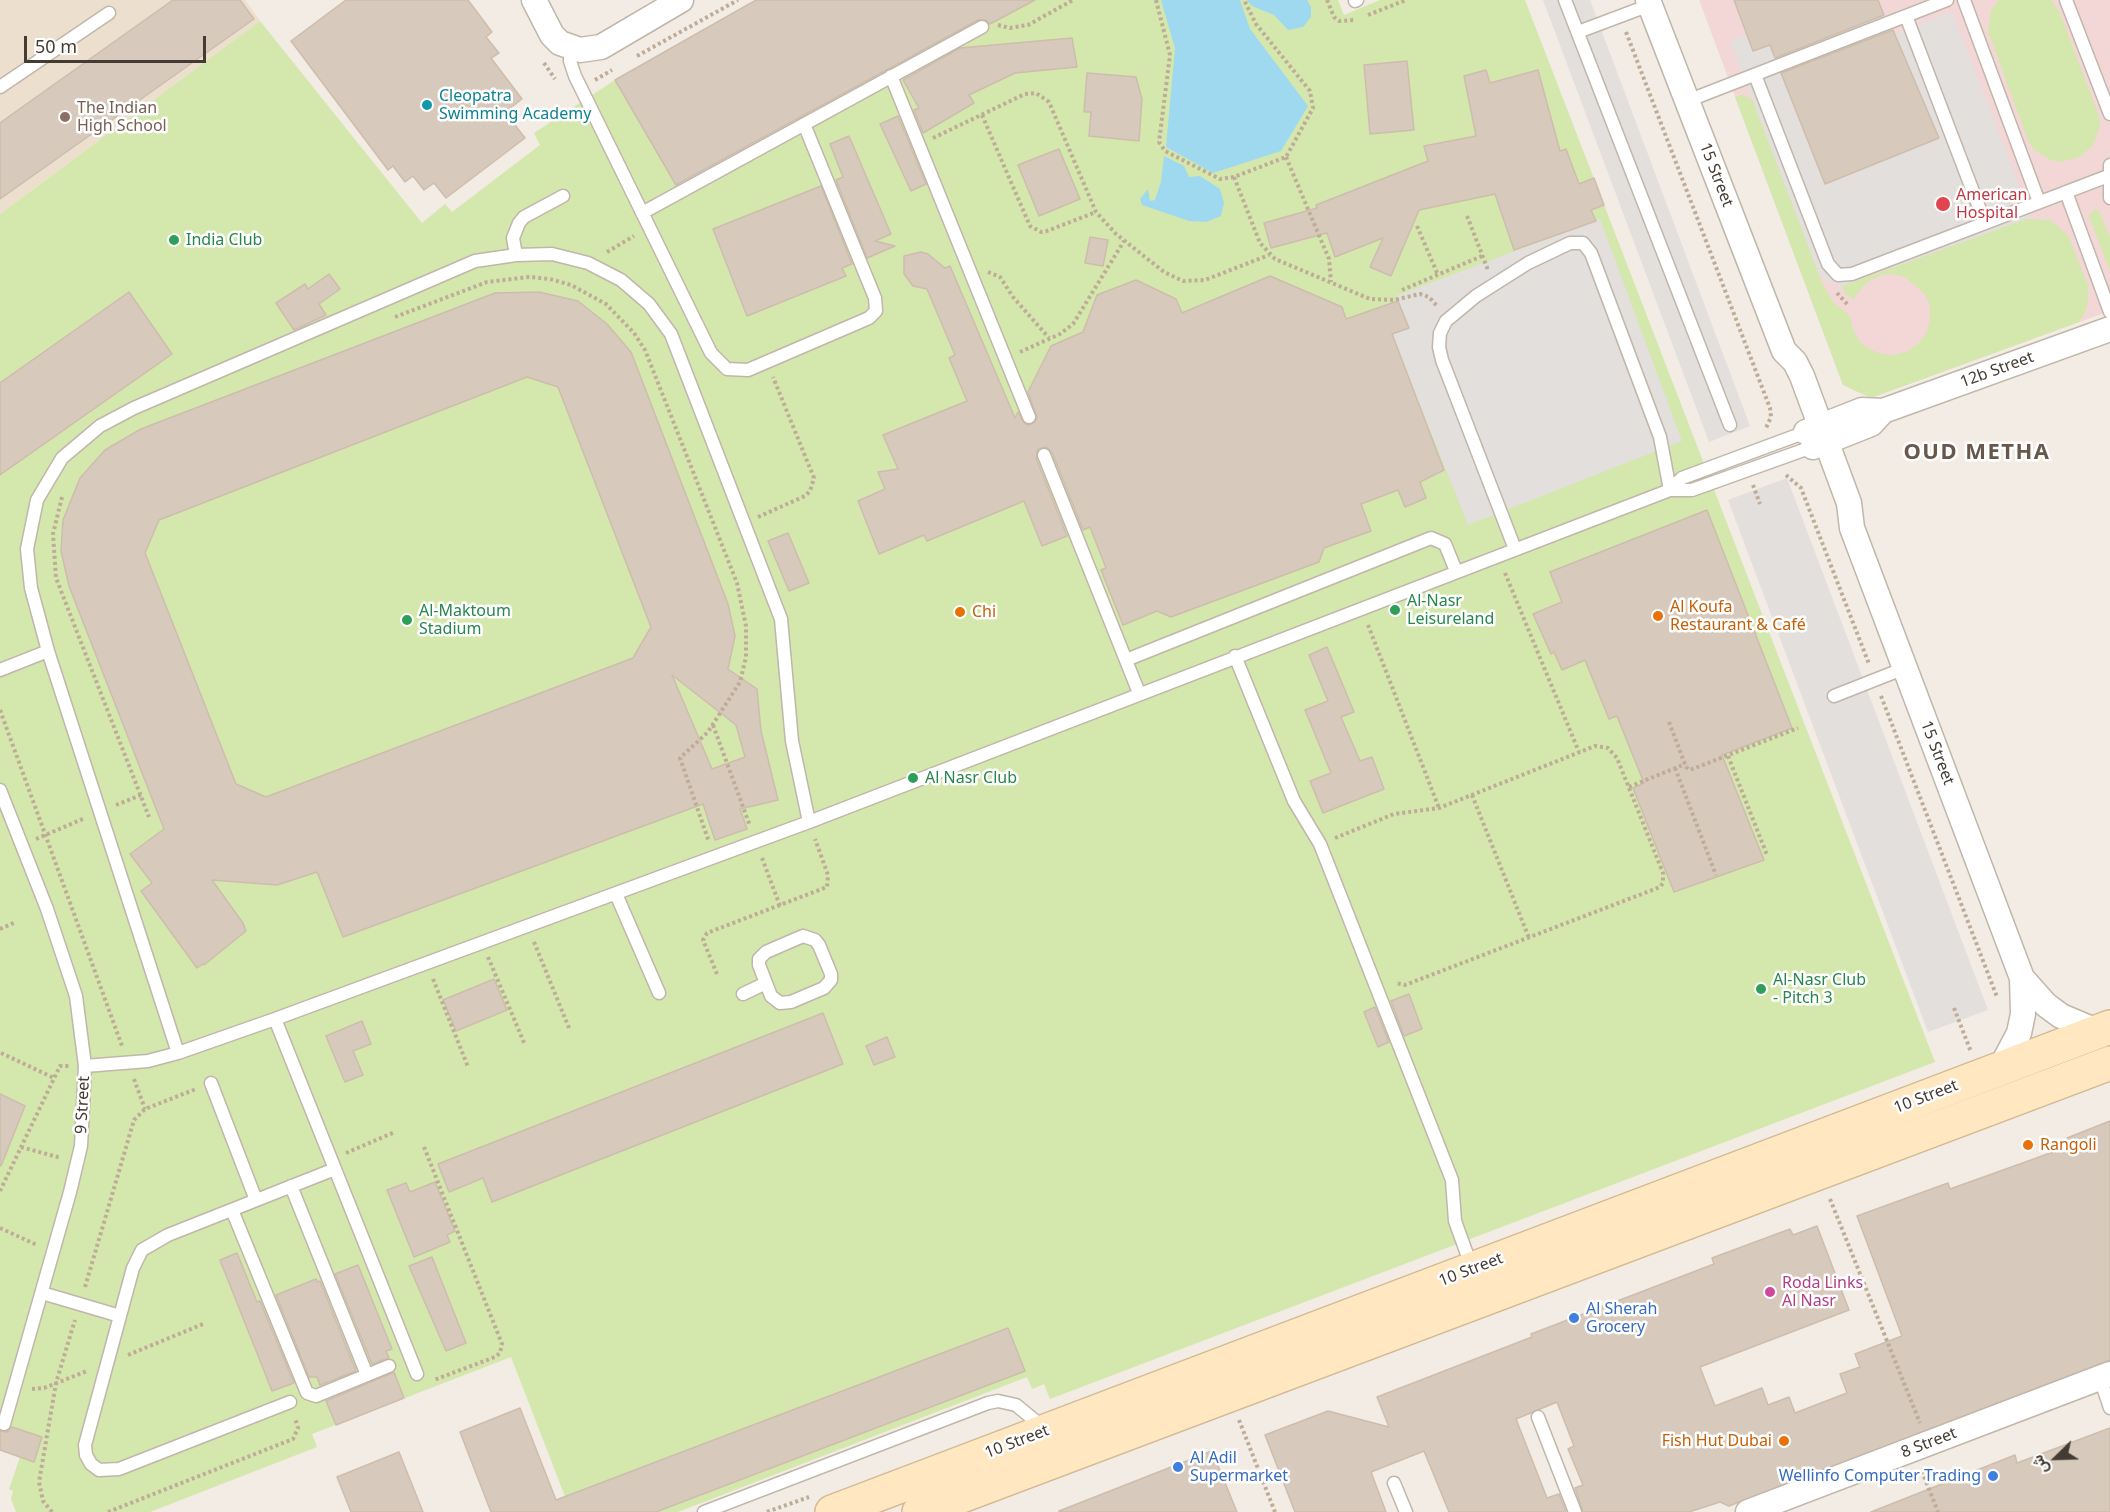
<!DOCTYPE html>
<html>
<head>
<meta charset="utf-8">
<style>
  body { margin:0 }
  #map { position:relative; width:2110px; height:1512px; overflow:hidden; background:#f2ece4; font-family:"Noto Sans",Vazirmatn,sans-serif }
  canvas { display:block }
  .north { position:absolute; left:2026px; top:1428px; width:60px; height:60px; -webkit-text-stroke:4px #fff; paint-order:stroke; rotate:247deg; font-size:16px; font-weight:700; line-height:24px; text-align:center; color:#443c34 }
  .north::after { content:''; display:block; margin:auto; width:21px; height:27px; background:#443c34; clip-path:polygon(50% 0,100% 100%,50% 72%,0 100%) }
  .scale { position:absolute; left:24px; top:36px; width:182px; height:27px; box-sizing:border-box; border:3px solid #443c34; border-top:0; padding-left:8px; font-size:18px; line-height:21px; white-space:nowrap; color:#443c34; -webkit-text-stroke:4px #fff; paint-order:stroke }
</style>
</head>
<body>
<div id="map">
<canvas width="2110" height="1512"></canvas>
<div class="north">ش</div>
<div class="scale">50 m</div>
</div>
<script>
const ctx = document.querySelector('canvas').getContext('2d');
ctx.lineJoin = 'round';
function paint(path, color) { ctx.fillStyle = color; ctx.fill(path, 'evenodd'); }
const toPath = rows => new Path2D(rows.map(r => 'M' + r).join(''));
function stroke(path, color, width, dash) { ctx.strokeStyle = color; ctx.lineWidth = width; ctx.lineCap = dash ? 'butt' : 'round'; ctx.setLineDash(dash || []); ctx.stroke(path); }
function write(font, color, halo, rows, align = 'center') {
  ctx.font = font + ' "Noto Sans",sans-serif'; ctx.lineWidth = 5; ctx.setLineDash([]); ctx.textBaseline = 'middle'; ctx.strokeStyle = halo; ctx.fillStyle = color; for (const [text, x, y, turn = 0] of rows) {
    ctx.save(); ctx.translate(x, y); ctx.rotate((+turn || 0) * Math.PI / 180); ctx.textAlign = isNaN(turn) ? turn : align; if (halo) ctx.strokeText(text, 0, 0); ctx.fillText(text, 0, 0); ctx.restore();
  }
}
paint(toPath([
  [0,0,245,0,260,21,0,214]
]), '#ecdfce');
paint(toPath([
  [1699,0,2110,0,2110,311,1871,398,1843,385]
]), '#f3d7d7');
paint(toPath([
  [1035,0,1338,0,1344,15,1380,0,1525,0,1935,1062,1050,1399,1044,1384,1032,1389,1027,1377,678,1512,571,1512,511,1357,312,1434,317,1447,150,1512,16,1512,11,1499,13,1491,9,1489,20,1457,0,1450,0,214,260,21,422,223,445,204,452,212,540,145,534,133,615,80,677,187,994,11,1009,14],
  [1999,0,2051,0,2060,13,2099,116,2100,125,2094,144,2080,157,2061,162,2051,160,2034,150,2028,140,1988,31,1991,10],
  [1743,94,1753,101,1823,285,1834,303,1850,316,1853,329,1859,341,1869,349,1882,354,1895,355,1908,351,1919,343,1927,332,1930,320,1930,306,1925,294,1905,277,1892,274,1879,276,1867,282,1853,299,1845,294,1842,286,2026,219,2050,220,2068,235,2088,285,2088,302,2085,313,2079,322,1871,398,1843,385,1735,97],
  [2095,209,2099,211,2110,237,2110,272,2090,219,2089,215]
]), '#d4e7ac');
paint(toPath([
  [1543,0,1590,0,1750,426,1709,442],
  [1836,0,1878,0,1892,35,1952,12,2031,217,1842,286,1826,281,1819,274,1730,41],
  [1600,219,1682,441,1468,525,1392,335,1409,327,1396,296],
  [1787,478,1988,1010,1928,1032,1728,500]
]), '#e3dfdd');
paint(toPath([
  [1161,0,1240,0,1250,29,1308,106,1281,151,1213,173,1166,147,1175,48],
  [1247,0,1307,0,1311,7,1311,17,1303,27,1288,30,1274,15,1252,6],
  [1164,156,1184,166,1189,177,1200,176,1220,189,1224,203,1221,216,1206,222,1189,221,1142,205,1140,199,1148,189,1150,201,1155,200,1161,182]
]), '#9fd9f0');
const building = toPath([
  [173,0,240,0,254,19,0,199,0,123,173,0],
  [346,0,468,0,492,32,486,37,499,53,491,58,522,99,505,112,525,138,446,198,434,183,424,190,413,176,405,182,393,166,388,170,291,41,346,0],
  [756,0,1035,0,990,24,986,20,978,20,676,185,615,80,756,0],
  [1734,0,1878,0,1884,15,1775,58,1770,45,1753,51,1734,0],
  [1893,30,1939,138,1825,184,1781,73,1893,30],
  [1072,38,1077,67,1015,73,969,95,974,103,923,133,914,110,919,108,903,80,960,48,1072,38],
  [1407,61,1414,130,1370,134,1364,65,1407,61],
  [1486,70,1490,83,1538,70,1560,151,1566,149,1579,184,1594,178,1604,205,1591,210,1596,221,1514,250,1495,194,1419,210,1391,276,1370,267,1383,238,1335,257,1327,233,1271,248,1264,223,1317,208,1316,205,1428,161,1424,146,1476,136,1464,76,1486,70],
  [1087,73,1136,77,1142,99,1139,141,1089,136,1091,112,1084,112,1087,73],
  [898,116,926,184,911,191,880,124,898,116],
  [849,136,891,234,875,241,895,246,867,258,836,180,843,177,830,144,849,136],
  [1059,149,1080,199,1039,216,1018,165,1059,149],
  [821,186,852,264,842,268,846,276,747,316,713,229,821,186],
  [1090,237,1108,240,1103,266,1085,263,1090,237],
  [921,252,928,254,945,268,950,266,1015,418,1018,412,1024,423,1028,425,1035,422,1037,418,1028,392,1051,346,1083,332,1097,295,1136,280,1176,299,1182,313,1270,276,1342,307,1346,319,1398,301,1409,328,1392,334,1444,470,1420,482,1426,498,1405,507,1398,490,1361,504,1371,531,1324,548,1319,562,1171,617,1157,611,1123,625,1101,570,1106,568,1090,527,1083,530,1052,452,1046,447,1038,449,1036,458,1067,536,1042,546,1024,501,927,541,924,535,879,554,858,501,885,489,878,472,898,469,883,435,967,401,949,358,955,355,927,289,913,286,904,274,904,256,921,252],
  [329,274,340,289,319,304,326,315,294,330,276,303,305,284,308,289,329,274],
  [129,292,172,354,0,475,0,383,129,292],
  [539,292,578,301,607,324,631,352,728,604,735,636,728,669,757,689,761,731,778,800,740,809,747,829,715,840,703,804,343,937,317,872,277,885,212,880,243,923,246,931,204,965,203,964,197,968,141,891,152,883,130,854,164,829,69,586,61,551,63,520,80,478,105,450,141,429,495,293,539,292],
  [527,377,558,387,651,627,633,658,266,797,236,784,145,553,159,520,527,377],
  [672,675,736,725,745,757,712,769,672,675],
  [1707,510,1792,728,1722,755,1764,860,1674,892,1633,788,1644,783,1617,716,1609,719,1585,660,1562,670,1554,652,1551,654,1533,614,1562,602,1550,572,1707,510],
  [788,533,809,583,789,591,768,541,788,533],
  [1327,647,1354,712,1341,717,1360,761,1372,757,1384,789,1323,813,1310,781,1331,773,1305,710,1328,701,1309,655,1327,647],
  [494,979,507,1010,456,1031,443,1000,494,979],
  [1409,994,1422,1029,1404,1036,1391,1001,1409,994],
  [1375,1007,1389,1042,1378,1047,1364,1012,1375,1007],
  [823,1013,843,1064,492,1202,483,1178,449,1192,438,1164,823,1013],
  [362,1021,371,1044,353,1051,363,1075,345,1082,326,1036,362,1021],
  [887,1037,895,1057,874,1065,866,1046,887,1037],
  [0,1094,25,1106,1,1166,0,1165,0,1094],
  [2110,1121,2110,1360,1729,1506,1720,1502,1689,1512,1583,1512,1575,1488,1583,1485,1568,1449,1574,1446,1557,1402,1516,1419,1547,1498,1559,1494,1566,1512,1449,1512,1424,1451,1371,1472,1386,1512,1295,1512,1265,1435,1328,1411,1389,1427,1377,1397,1532,1337,1531,1334,1714,1264,1712,1258,1790,1229,1793,1235,1817,1226,1849,1310,1700,1367,1715,1406,1762,1388,1768,1405,1789,1397,1795,1413,1847,1393,1840,1374,1860,1367,1855,1354,1902,1336,1857,1216,1948,1183,1950,1189,2070,1146,2067,1138,2110,1121],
  [435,1182,455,1231,447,1235,450,1242,414,1257,387,1190,406,1183,410,1192,435,1182],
  [237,1253,257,1302,260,1301,294,1383,272,1391,220,1260,237,1253],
  [432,1257,466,1343,446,1351,409,1266,432,1257],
  [358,1265,392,1349,386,1351,389,1358,372,1364,335,1274,358,1265],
  [316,1279,317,1282,320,1281,356,1371,320,1385,317,1377,309,1377,276,1295,316,1279],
  [1008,1328,1025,1371,656,1512,491,1512,460,1432,520,1408,556,1500,1008,1328],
  [394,1372,404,1398,336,1425,326,1401,394,1372],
  [12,1427,42,1437,34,1462,0,1450,0,1431,7,1432,12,1427],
  [2110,1428,2110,1512,1871,1512,2015,1455,2017,1463,2110,1428],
  [1212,1451,1237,1512,1059,1512,1059,1511,1212,1451],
  [399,1452,423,1512,351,1512,337,1477,399,1452]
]);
paint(building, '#d7c9bc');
stroke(building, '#cebdad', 1.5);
const service = toPath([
  [1565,0,1730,425],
  [1964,0,2039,202],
  [2066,0,2110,114],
  [1355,1,1357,0],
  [1906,16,1985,223],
  [1578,32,1650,5],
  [570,48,570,61,575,76,711,353,727,369,748,370,869,318,876,311,875,298,804,124],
  [1755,75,1828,264,1838,275,1852,274,2108,176],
  [891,76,1029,417],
  [0,87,109,13],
  [1687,101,1947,0],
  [2110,165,2110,198],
  [2066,192,2110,312],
  [642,213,982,27],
  [516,255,513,238,519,223,524,217,563,196],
  [1044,455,1139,693],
  [1670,490,1682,478,1806,432],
  [1515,549,1442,360,1439,347,1440,333,1446,321,1476,296,1528,263,1570,243,1583,243,1591,253,1660,437,1670,490],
  [1235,656,1294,801,1320,844,1452,1180,1455,1221,1472,1268],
  [1126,660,1431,538,1445,544,1456,571],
  [0,670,48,651],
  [1834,696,1905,668],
  [0,790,47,909,76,996,85,1066,81,1146,70,1192,4,1424],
  [616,894,659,993],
  [803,936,815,940,819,945,831,974,831,980,824,988,791,1002,780,1003,771,996,759,965,759,959,766,952,803,936],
  [743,994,766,983],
  [275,1019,417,1374],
  [178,1053,48,651,31,588,27,549,37,500,62,458,100,426,134,408,475,261,516,255,552,254,588,263,621,280,649,304,671,334,781,619,792,741,809,822],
  [85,1066,148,1061,178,1053,275,1019,809,822,1670,490,1692,490,1812,447],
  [211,1083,256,1200],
  [291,1186,367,1375],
  [232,1210,307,1393,316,1396,389,1366],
  [42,1293,120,1316],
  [2100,1378,2110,1408],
  [290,1402,119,1469,99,1470,91,1464,86,1455,85,1445,133,1268,142,1250,168,1235,335,1169],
  [1538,1417,1575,1512],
  [1394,1483,1406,1512],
  [704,1512,988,1403,998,1401,1016,1405,1044,1428]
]);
const minor = toPath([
  [534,0,552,35,560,43,580,50,601,47,681,0],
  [1648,0,1784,351,1795,362,1802,376,1849,503,1852,528,2022,978,2023,1014,2019,1033,2000,1069],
  [1806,432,1862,410,1883,411],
  [1813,447,1871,424,1883,411,2110,329],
  [2022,978,2046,1005,2061,1016,2099,1032],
  [1748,1512,2110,1374]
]);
const secondary = toPath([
  [832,1512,2110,1027],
  [919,1512,2110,1063]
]);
stroke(service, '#c0b6aa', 15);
stroke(minor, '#c0b6aa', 27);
stroke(secondary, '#d3ba93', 36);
stroke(toPath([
  [1156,0,1170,55,1159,142,1165,151,1220,179,1234,177,1286,157,1313,108,1310,91,1256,24,1244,0],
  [1327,0,1334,17,1339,21,1355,20],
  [1368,15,1406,0],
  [998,25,1010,28,1028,25,1073,0],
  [1626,32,1770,408,1771,417,1766,428],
  [637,56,738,0],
  [544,63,555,79],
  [595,80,612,70],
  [982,115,1030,226,1041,232,1047,231,1096,212],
  [933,138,1025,94,1036,93,1049,102,1096,212,1116,234,1164,272,1183,281,1205,280,1269,255],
  [1286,157,1329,259,1331,282],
  [1234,177,1260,243,1275,259,1370,299,1394,300,1420,294,1429,297,1438,307],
  [1467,216,1488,270],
  [1417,226,1438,275],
  [607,252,634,236],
  [988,272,1000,277,1013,297,1049,338],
  [1402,290,1482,256],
  [1837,293,1848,305],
  [395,317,487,282,529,277,550,279,571,285,606,304,634,333,645,350,737,583,746,626,746,657,740,682,708,732,680,758,709,842],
  [1020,352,1060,334,1073,324,1124,241],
  [1786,475,1801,488,1869,664],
  [1753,485,1760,504],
  [62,497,53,534,56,578,149,817],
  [758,517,805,496,810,491,814,478,773,377],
  [1505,573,1579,752],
  [1368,625,1439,808],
  [1881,696,1997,997],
  [0,710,122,1046],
  [1669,722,1686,767,1690,770,1798,728],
  [713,725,750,826],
  [1728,756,1767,855],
  [1675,768,1716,875],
  [1629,787,1685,764],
  [1472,795,1529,938],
  [116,805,141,795],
  [1335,838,1394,814,1439,808,1595,746,1608,748,1617,758,1663,873,1663,883,1660,887,1405,985,1395,983],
  [36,839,85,818],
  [762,858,780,906],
  [0,929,16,922],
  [534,942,569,1028],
  [488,957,525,1045],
  [717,974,703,940,707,933,827,887,828,875,815,839],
  [433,979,468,1067],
  [1954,1008,1971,1052],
  [1,1053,54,1078],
  [134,1079,145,1109],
  [21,1147,61,1158],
  [424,1147,502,1344,500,1353,495,1357,434,1380],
  [346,1153,395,1132],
  [0,1191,60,1066,70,1066],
  [1830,1199,1920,1423],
  [0,1228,37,1245],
  [85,1287,134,1120,145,1109,196,1089],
  [128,1355,203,1324],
  [32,1389,44,1388,87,1371],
  [1239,1420,1275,1512],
  [1922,1471,1938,1512],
  [52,1512,43,1501,39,1482,56,1383,75,1320],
  [108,1512,293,1439,298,1428,295,1418],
  [767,1512,809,1497]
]), '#bfac98', 4, [3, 3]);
stroke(service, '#fff', 12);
stroke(minor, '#fff', 24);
stroke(secondary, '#ffe8c1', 33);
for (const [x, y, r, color] of [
  [427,105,6,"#0f9aa8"],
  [65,117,6,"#8d6e63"],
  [1943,204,8,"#e0444e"],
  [174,240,6,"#2e9e5b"],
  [1395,610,6,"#2e9e5b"],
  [960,612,6,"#e8710a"],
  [1658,616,6,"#e8710a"],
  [407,620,6,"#2e9e5b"],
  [913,778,6,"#2e9e5b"],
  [1761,989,6,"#2e9e5b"],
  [2028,1145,6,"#e8710a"],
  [1770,1292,6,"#d1479c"],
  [1574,1318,6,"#3f7fe0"],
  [1784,1441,6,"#e8710a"],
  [1178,1467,6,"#3f7fe0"],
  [1993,1476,6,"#3f7fe0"]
]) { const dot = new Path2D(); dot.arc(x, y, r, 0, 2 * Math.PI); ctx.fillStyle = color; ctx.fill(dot); stroke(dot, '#fff', 2); }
write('16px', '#0d838f', '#fff', [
  ["Cleopatra",439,96],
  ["Swimming Academy",439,114]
], 'left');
write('16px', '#785e54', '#fff', [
  ["The Indian",77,108],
  ["High School",77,126]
], 'left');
write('16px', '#443c34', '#fff', [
  ["15 Street",1716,175,69],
  ["12b Street",1997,370,-20],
  ["15 Street",1937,753,69],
  ["10 Street",1926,1097,-21],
  ["9 Street",83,1105,-87],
  ["10 Street",1471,1270,-21],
  ["10 Street",1017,1442,-21],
  ["8 Street",1929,1443,-21]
]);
write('16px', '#be3a42', '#fff', [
  ["American",1956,195],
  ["Hospital",1956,213]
], 'left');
write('16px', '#27864d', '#fff', [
  ["India Club",186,240],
  ["Al-Nasr",1407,601],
  ["Leisureland",1407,619],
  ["Al-Maktoum",419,611],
  ["Stadium",419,629],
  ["Al Nasr Club",925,778],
  ["Al-Nasr Club",1773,980],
  ["- Pitch 3",1773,998]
], 'left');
write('16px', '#c56008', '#fff', [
  ["Al Koufa",1670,607],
  ["Restaurant & Café",1670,625],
  ["Chi",972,612],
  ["Rangoli",2040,1145],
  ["Fish Hut Dubai",1772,1441,"right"]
], 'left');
write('16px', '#b23c85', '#fff', [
  ["Roda Links",1782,1283],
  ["Al Nasr",1782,1301]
], 'left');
write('16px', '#366cbe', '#fff', [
  ["Al Sherah",1586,1309],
  ["Grocery",1586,1327],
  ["Al Adil",1190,1458],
  ["Supermarket",1190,1476],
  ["Wellinfo Computer Trading",1981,1476,"right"]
], 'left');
ctx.letterSpacing = '1.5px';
write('bold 22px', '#67584b', '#fff', [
  ["OUD METHA",1977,453]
]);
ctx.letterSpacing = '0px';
</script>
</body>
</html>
